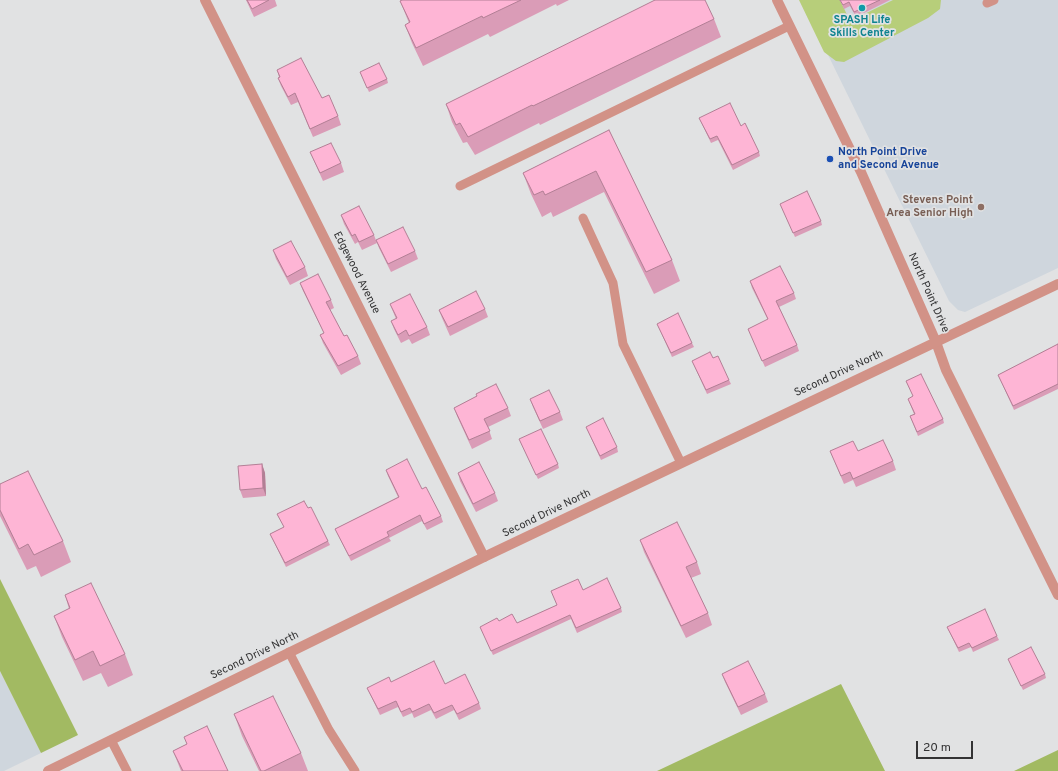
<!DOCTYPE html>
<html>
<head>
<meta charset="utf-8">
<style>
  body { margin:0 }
  #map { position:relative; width:1058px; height:771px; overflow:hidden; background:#e1e2e3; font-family:Overpass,sans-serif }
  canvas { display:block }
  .scale { position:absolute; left:916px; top:741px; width:57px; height:18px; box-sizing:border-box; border:2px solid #333334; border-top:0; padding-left:5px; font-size:12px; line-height:14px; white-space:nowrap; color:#333334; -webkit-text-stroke:3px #e1e2e3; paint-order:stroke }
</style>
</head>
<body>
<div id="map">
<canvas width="1058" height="771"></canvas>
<div class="scale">20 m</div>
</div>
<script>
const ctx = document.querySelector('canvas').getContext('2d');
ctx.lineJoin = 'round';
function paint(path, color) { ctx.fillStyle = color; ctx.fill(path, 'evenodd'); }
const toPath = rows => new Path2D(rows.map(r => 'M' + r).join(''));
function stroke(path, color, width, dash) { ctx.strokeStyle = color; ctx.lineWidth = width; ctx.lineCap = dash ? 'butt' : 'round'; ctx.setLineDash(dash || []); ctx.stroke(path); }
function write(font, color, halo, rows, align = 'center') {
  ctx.font = font + ' Overpass,sans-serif'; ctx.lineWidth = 3.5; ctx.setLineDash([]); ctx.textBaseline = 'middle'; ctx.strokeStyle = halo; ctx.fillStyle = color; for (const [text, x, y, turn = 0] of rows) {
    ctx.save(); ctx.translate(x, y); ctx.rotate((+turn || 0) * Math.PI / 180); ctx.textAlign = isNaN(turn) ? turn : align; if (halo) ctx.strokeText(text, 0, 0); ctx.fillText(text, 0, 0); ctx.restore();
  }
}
paint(toPath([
  [801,0,1058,0,1058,268,965,312,958,310,949,301],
  [0,671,41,753,4,771,0,771]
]), '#cfd6dd');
paint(toPath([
  [799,0,840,0,850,21,893,0,941,0,940,9,928,18,844,62,836,61,824,52]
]), '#b7ce7a');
paint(toPath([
  [0,579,78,735,41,753,0,671],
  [841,684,885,771,657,771],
  [1058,750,1058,771,1014,771]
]), '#a2ba62');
stroke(toPath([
  [987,3,994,0],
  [460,186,789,26],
  [583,218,613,283,623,344,681,463],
  [289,652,329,730,355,771],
  [111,740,127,771]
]), '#d29287', 9);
stroke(toPath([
  [205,0,484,557],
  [936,342,946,370,1058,595]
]), '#d29287', 10);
stroke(toPath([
  [777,0,861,172,936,342],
  [48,771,484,557,1058,284]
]), '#d29287', 10);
paint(toPath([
  [246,0,275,0,277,6,254,17],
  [402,0,569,0,557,6,556,4,490,37,488,34,423,66,412,43,405,25,409,23,400,1],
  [840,0,890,0,856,17,850,6,844,9],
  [714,19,721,37,540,125,539,123,475,155,467,142,463,143,452,122,446,104],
  [277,70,322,98,338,116,341,125,313,137,298,102,291,105,281,86,278,78,279,77],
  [360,72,387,79,388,83,369,92],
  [699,118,741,126,759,152,760,156,733,170,718,140,711,143],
  [609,130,672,260,680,281,654,294,604,192,553,217,551,212,542,217,531,194,523,173],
  [310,152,341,163,344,172,323,181],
  [780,204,821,221,822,225,795,237],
  [341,215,374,235,377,243,362,250,358,242,355,244,344,224],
  [376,240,415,251,418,259,391,272,379,248],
  [273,250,305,267,308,276,290,285,276,259],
  [750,281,794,293,796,299,779,307,797,345,799,351,765,367,748,329,768,320,752,288],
  [300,283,331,300,334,308,330,310,344,336,358,356,361,364,341,375,323,343,320,335,324,333,303,291],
  [390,304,427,327,430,335,412,344,409,339,401,343,394,329,391,321,396,319],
  [485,309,488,317,450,336,442,318,439,310],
  [657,324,692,343,694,347,672,357],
  [1058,344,1058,389,1014,410,998,375],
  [713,358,729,380,731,384,707,394,692,361],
  [906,381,943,419,944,423,918,436,910,416,914,414,908,399,913,396],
  [477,396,508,408,511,416,488,427,492,439,472,449,457,416,454,408],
  [530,399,560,412,563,420,543,429,533,407],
  [586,427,617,447,618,452,601,460],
  [519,439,558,464,559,468,538,479],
  [830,451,858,451,893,461,896,470,856,487,853,480,844,484],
  [262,464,265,473,266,496,243,498,240,490],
  [386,470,422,489,441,516,443,522,427,530,422,521,389,538,391,541,351,561,335,529,398,497,388,476],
  [458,473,495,493,498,501,476,512,460,481],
  [0,484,63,541,71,562,41,577,36,566,27,570,0,516],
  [308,508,328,541,330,545,286,567,270,534,284,527,277,514],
  [640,540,697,562,701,574,691,578,708,613,712,625,686,638,644,552],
  [583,590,621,608,622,612,577,633,571,619,493,655,480,627,499,621,517,623,557,605,551,591],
  [65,595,125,654,133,675,108,687,101,673,83,681,62,637,54,616,69,609],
  [947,627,997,636,999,640,973,652,971,647,959,652],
  [1008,659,1045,674,1046,678,1023,690],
  [722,674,765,694,768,702,741,715,725,682],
  [391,682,445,684,479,703,481,709,459,720,454,710,436,719,431,710,414,718,412,713,403,717,398,707,380,715,367,688],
  [234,714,301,753,308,771,259,771,242,736],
  [184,737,228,771,181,771,173,751,187,744]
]), '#da9cb7');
paint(toPath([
  [262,464,265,473,266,496,263,488]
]), '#b27f95');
const building = toPath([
  [247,0,269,0,252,9,247,0],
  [402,0,521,0,483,18,482,16,416,48,405,25,410,22,400,1,402,0],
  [655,0,705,0,714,19,533,106,532,105,468,137,460,123,456,125,446,104,655,0],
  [840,0,880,0,854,12,849,2,843,5,840,0],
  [301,58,322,98,329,95,338,116,310,129,295,93,288,97,278,78,280,77,277,70,301,58],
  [379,63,387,79,367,88,360,72,379,63],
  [730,103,741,126,745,123,759,152,732,165,717,136,710,139,699,118,730,103],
  [609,130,672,260,646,272,596,171,545,195,543,191,534,195,523,173,609,130],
  [331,143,341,163,320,173,310,152,331,143],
  [807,191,821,221,793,233,780,204,807,191],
  [359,206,374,235,359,242,355,234,352,236,341,215,359,206],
  [403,227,415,251,388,264,376,240,403,227],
  [291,241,305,267,287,277,273,250,291,241],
  [780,266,794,293,776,301,797,345,762,361,748,329,768,319,750,281,780,266],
  [318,274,331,300,326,302,344,336,347,335,358,356,338,366,320,335,324,333,300,283,318,274],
  [476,291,485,309,448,327,439,310,476,291],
  [410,294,427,327,409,336,406,330,398,335,391,321,397,318,390,304,410,294],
  [678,313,692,343,671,353,657,324,678,313],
  [1058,344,1058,384,1013,406,998,375,1058,344],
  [710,352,713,358,718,356,729,380,706,390,692,361,710,352],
  [921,374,943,419,917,432,910,416,915,414,908,399,913,396,906,381,921,374],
  [496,384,508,408,484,419,490,431,469,440,454,408,477,396,476,394,496,384],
  [549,390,560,412,540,421,530,399,549,390],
  [603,418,617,447,600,456,586,427,603,418],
  [541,429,558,464,536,475,519,439,541,429],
  [883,440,893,461,853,479,850,472,841,476,830,451,853,441,858,451,883,440],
  [407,459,422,489,426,487,441,516,424,524,420,515,387,532,389,536,349,556,335,529,399,497,386,470,407,459],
  [479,462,495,493,473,504,458,473,479,462],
  [262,464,263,488,240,490,238,466,262,464],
  [28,471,63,541,34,555,28,544,19,549,0,510,0,484,28,471],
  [304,501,308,508,311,507,328,541,285,563,270,534,284,527,277,514,304,501],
  [677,522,697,562,686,567,708,613,681,626,640,540,677,522],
  [607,578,621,608,576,628,570,615,491,651,480,627,497,618,499,621,512,614,517,623,557,605,551,591,578,579,583,590,607,578],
  [91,583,125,654,100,666,93,651,75,660,54,616,70,608,65,595,91,583],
  [985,609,997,636,972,648,969,643,958,648,947,627,985,609],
  [1031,647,1045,674,1021,686,1008,659,1031,647],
  [434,661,445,684,465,674,479,703,457,714,452,705,434,713,429,704,412,712,410,708,401,712,396,701,378,709,367,688,389,677,391,682,434,661],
  [748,661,765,694,738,707,722,674,748,661],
  [273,696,301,753,264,771,261,771,234,714,273,696],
  [207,726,228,771,183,771,173,751,187,744,184,737,207,726]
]);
paint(building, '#feb5d5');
stroke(building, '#b27f95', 1);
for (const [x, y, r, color] of [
  [862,8,4,"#0f9aa8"],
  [830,159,4,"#1a4fb4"],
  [981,207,4,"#8d6e63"]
]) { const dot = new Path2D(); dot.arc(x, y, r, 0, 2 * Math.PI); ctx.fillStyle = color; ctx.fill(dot); stroke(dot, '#e1e2e3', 1.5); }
write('bold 11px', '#0d838f', '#e1e2e3', [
  ["SPASH Life",862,21],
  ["Skills Center",862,34]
]);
write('bold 11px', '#164399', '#e1e2e3', [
  ["North Point Drive",838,153],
  ["and Second Avenue",838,166]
], 'left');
write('bold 11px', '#785e54', '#e1e2e3', [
  ["Stevens Point",973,201],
  ["Area Senior High",973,214]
], 'right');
write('11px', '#333334', '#e1e2e3', [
  ["Edgewood Avenue",356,273,63],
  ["North Point Drive",928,293,66],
  ["Second Drive North",839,374,-25],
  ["Second Drive North",547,514,-26],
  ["Second Drive North",255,656,-26]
]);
</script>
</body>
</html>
